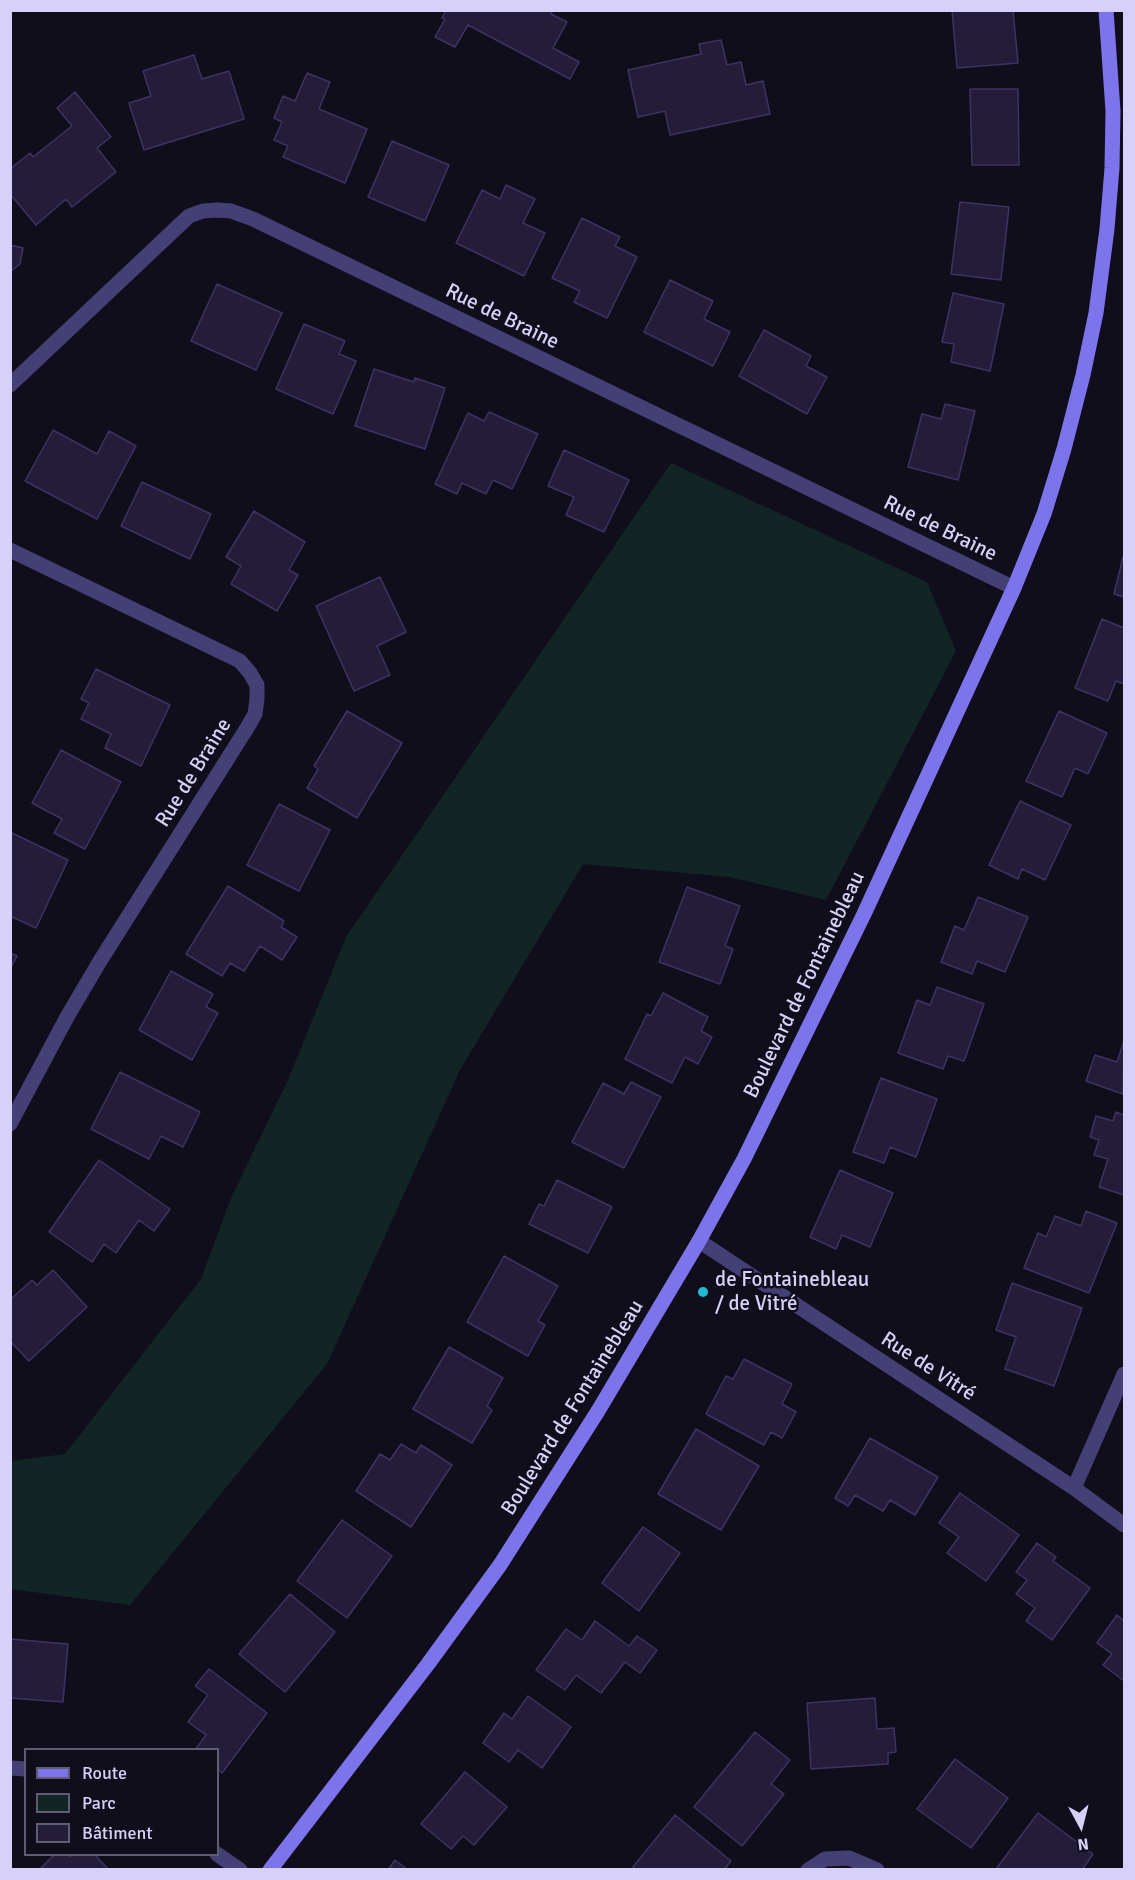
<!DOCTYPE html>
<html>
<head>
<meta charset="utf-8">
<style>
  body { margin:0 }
  #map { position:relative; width:1135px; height:1880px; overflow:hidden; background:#110e1c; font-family:Signika,sans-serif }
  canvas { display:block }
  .frame { position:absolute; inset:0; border:12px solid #d7d0f8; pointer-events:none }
  .legend { position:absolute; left:24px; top:1748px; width:195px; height:108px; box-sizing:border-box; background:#110e1c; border:2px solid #605c74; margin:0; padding:8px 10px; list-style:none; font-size:18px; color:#d7d0f8 }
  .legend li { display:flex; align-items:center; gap:12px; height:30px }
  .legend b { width:30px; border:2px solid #605c74 }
  .north { position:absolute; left:1051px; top:1796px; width:60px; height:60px; -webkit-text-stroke:4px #110e1c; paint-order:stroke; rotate:173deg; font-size:16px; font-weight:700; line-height:24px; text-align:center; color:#d7d0f8 }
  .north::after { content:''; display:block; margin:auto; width:21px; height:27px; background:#d7d0f8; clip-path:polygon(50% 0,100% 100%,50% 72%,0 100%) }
</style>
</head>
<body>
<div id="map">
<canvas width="1135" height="1880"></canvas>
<div class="frame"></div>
<ul class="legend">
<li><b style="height:8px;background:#7d74ec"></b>Route</li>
<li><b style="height:16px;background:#122525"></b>Parc</li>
<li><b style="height:16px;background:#241d3a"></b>Bâtiment</li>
</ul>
<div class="north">N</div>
</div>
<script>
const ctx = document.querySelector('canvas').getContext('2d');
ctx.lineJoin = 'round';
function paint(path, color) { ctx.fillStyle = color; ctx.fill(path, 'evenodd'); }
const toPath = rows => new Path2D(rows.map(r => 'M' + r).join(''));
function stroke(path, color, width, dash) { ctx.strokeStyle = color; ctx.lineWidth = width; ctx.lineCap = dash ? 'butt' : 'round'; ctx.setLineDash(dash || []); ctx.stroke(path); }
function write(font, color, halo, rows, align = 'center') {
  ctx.font = font + ' Signika,sans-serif'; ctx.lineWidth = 5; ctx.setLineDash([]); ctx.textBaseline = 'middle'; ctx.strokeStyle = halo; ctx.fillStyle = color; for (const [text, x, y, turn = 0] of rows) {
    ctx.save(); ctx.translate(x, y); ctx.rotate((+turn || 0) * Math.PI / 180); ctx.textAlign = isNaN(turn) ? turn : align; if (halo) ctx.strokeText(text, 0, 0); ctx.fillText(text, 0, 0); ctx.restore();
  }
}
paint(toPath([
  [671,463,927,582,956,651,826,900,730,877,583,864,460,1070,327,1364,130,1605,11,1589,11,1461,65,1454,201,1279,231,1198,288,1080,346,937]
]), '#122525');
const building = toPath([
  [446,10,553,10,551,14,567,22,553,48,579,62,570,79,468,25,455,47,435,37,445,19,442,18,446,10],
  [952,10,1013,10,1018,63,957,68,952,10],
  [721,40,727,65,741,62,746,85,763,81,770,114,670,135,665,111,638,117,628,70,701,54,699,44,721,40],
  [194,55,202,79,229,71,244,119,144,150,129,103,151,96,143,71,194,55],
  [307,73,330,82,319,109,367,129,345,183,283,157,288,146,274,140,282,122,274,118,283,96,295,101,307,73],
  [970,89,1018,89,1019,165,972,165,970,89],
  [75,92,111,137,97,148,116,172,72,207,66,199,36,225,10,194,10,169,30,153,33,157,72,126,57,108,75,92],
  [392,141,449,165,425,221,368,197,392,141],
  [506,185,535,199,523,223,545,233,524,276,456,243,482,190,500,199,506,185],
  [960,202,1009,207,1001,280,951,274,960,202],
  [582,218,620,237,615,246,637,257,607,318,574,302,580,291,552,278,582,218],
  [10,245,23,248,20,264,10,272,10,245],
  [670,280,713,301,704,319,730,332,713,366,644,332,670,280],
  [217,284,282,313,256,370,191,341,217,284],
  [953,293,1004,304,990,371,951,362,954,344,942,342,953,293],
  [304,324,345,341,339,354,356,361,333,414,276,389,304,324],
  [764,330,811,356,806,366,827,377,807,414,739,376,764,330],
  [374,369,414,382,415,378,445,388,425,449,355,426,374,369],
  [945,404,975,411,958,480,908,467,922,414,941,419,945,404],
  [489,412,538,434,512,489,493,480,486,494,462,483,457,494,435,484,468,413,484,421,489,412],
  [53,430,97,454,109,431,136,446,97,519,25,481,53,430],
  [564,450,629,480,604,532,566,515,574,497,548,486,564,450],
  [142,482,211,514,190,559,121,526,142,482],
  [254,511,305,542,289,570,298,575,277,611,231,584,241,566,226,557,254,511],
  [1123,557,1124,558,1124,597,1114,594,1123,557],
  [380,577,406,632,377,646,390,675,354,691,316,606,380,577],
  [1102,619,1124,628,1124,684,1116,681,1108,701,1075,688,1102,619],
  [96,669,170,705,141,766,105,748,111,734,81,719,89,703,81,699,96,669],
  [347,711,402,743,357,818,307,788,318,769,314,766,347,711],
  [1059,711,1107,733,1088,774,1075,768,1062,797,1026,781,1059,711],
  [61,750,121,782,85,849,54,833,62,819,32,803,61,750],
  [1020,801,1071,825,1045,880,1022,869,1018,879,989,865,1020,801],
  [279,804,330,830,299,891,247,865,279,804],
  [10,832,68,860,36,928,10,916,10,832],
  [228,886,284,921,281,927,297,937,282,960,260,946,244,971,230,963,222,976,186,954,228,886],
  [687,887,740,906,725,946,733,949,720,984,659,962,687,887],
  [978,897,1028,917,1005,972,977,961,972,974,941,962,955,926,964,930,978,897],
  [10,953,17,956,10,969,10,953],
  [171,971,213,994,206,1007,218,1013,192,1060,139,1030,171,971],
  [937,987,984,1004,964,1061,948,1056,943,1069,898,1053,917,1000,930,1005,937,987],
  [663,993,708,1017,701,1031,712,1037,698,1064,685,1057,672,1083,625,1059,647,1014,651,1016,663,993],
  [1124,1041,1123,1094,1086,1081,1095,1055,1117,1062,1124,1041],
  [120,1072,200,1112,183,1147,161,1136,149,1159,91,1129,120,1072],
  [881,1078,937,1099,916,1157,890,1147,884,1163,853,1152,881,1078],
  [631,1082,661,1097,624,1168,572,1142,603,1083,624,1094,631,1082],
  [1116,1112,1124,1115,1124,1195,1099,1187,1108,1159,1094,1155,1099,1140,1090,1137,1096,1116,1113,1121,1116,1112],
  [99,1160,170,1209,154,1231,139,1220,116,1253,104,1244,92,1262,49,1232,99,1160],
  [840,1170,893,1193,870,1247,842,1235,836,1249,810,1237,840,1170],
  [557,1180,612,1207,588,1253,529,1224,539,1204,544,1206,557,1180],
  [1086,1211,1117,1223,1089,1293,1024,1268,1038,1233,1046,1237,1055,1216,1081,1226,1086,1211],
  [504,1256,558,1286,538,1321,545,1325,528,1356,467,1322,504,1256],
  [53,1270,87,1307,29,1361,10,1341,10,1300,32,1280,37,1285,53,1270],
  [1012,1283,1082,1308,1054,1386,1005,1369,1016,1337,996,1330,1012,1283],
  [449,1347,503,1378,487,1406,492,1410,472,1443,413,1409,449,1347],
  [744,1359,792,1384,782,1404,796,1412,782,1438,771,1432,764,1445,706,1414,726,1376,733,1379,744,1359],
  [696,1429,759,1466,721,1530,658,1494,696,1429],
  [870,1438,938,1477,915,1515,890,1500,883,1511,855,1495,848,1506,835,1498,870,1438],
  [401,1444,416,1453,421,1445,452,1465,411,1527,356,1491,380,1454,390,1460,401,1444],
  [960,1493,1019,1535,986,1581,947,1553,959,1537,939,1523,960,1493],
  [342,1520,392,1556,347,1618,297,1581,342,1520],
  [643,1527,680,1553,639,1611,602,1583,643,1527],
  [1037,1543,1056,1557,1053,1561,1090,1588,1052,1640,1026,1621,1035,1608,1016,1594,1027,1580,1016,1572,1037,1543],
  [290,1594,335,1632,285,1692,239,1654,290,1594],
  [1117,1615,1124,1621,1124,1681,1103,1665,1112,1654,1097,1643,1117,1615],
  [595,1621,629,1646,637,1636,657,1650,640,1673,625,1662,601,1693,576,1675,565,1690,536,1670,566,1629,582,1640,595,1621],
  [10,1639,68,1644,63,1702,10,1698,10,1639],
  [209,1669,267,1713,222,1773,218,1770,218,1750,195,1750,206,1735,188,1722,208,1695,195,1686,209,1669],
  [528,1696,571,1727,542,1768,518,1750,509,1762,483,1743,504,1713,512,1719,528,1696],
  [875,1698,877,1729,894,1728,896,1752,888,1753,888,1764,811,1769,807,1703,875,1698],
  [755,1732,790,1760,771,1784,784,1794,742,1846,694,1807,755,1732],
  [955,1759,1008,1798,971,1848,917,1809,955,1759],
  [465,1772,507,1807,474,1845,463,1836,451,1849,421,1824,465,1772],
  [1038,1813,1093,1854,1082,1870,996,1869,1038,1813],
  [675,1815,731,1861,724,1870,636,1870,633,1867,675,1815],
  [55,1854,68,1854,70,1857,73,1854,94,1854,109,1870,42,1870,41,1868,55,1854],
  [395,1860,408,1870,388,1870,395,1860]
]);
paint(building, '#241d3a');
stroke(building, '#3e3263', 1.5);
stroke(toPath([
  [10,385,189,216,203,211,217,210,231,211,253,219,1014,588],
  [10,550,240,661,250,673,257,685,257,699,255,714,247,728,100,961,67,1017,10,1124],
  [699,1241,1074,1488,1124,1525],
  [1074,1488,1124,1374],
  [10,1768,26,1769],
  [217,1854,240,1870],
  [808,1870,825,1859,849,1858,877,1870]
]), '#443f75', 15);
stroke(toPath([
  [270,1870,428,1664,500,1565,598,1411,699,1241,744,1159,864,914,1014,588,1044,514,1064,449,1083,375,1096,313,1107,229,1112,168,1113,111,1106,10]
]), '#7d74ec', 15);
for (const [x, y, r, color] of [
  [703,1292,6,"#1ebad6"]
]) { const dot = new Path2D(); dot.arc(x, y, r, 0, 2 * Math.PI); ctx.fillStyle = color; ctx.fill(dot); stroke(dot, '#110e1c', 2); }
write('21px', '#d7d0f8', '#110e1c', [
  ["Rue de Braine",502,317,26],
  ["Rue de Braine",940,529,26],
  ["Rue de Braine",194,773,-58],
  ["Boulevard de Fontainebleau",805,985,-64],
  ["Rue de Vitré",928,1367,33],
  ["Boulevard de Fontainebleau",573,1408,-58]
]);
write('21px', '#d7d0f8', '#110e1c', [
  ["de Fontainebleau",715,1280],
  ["/ de Vitré",715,1304]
], 'left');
</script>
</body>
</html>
